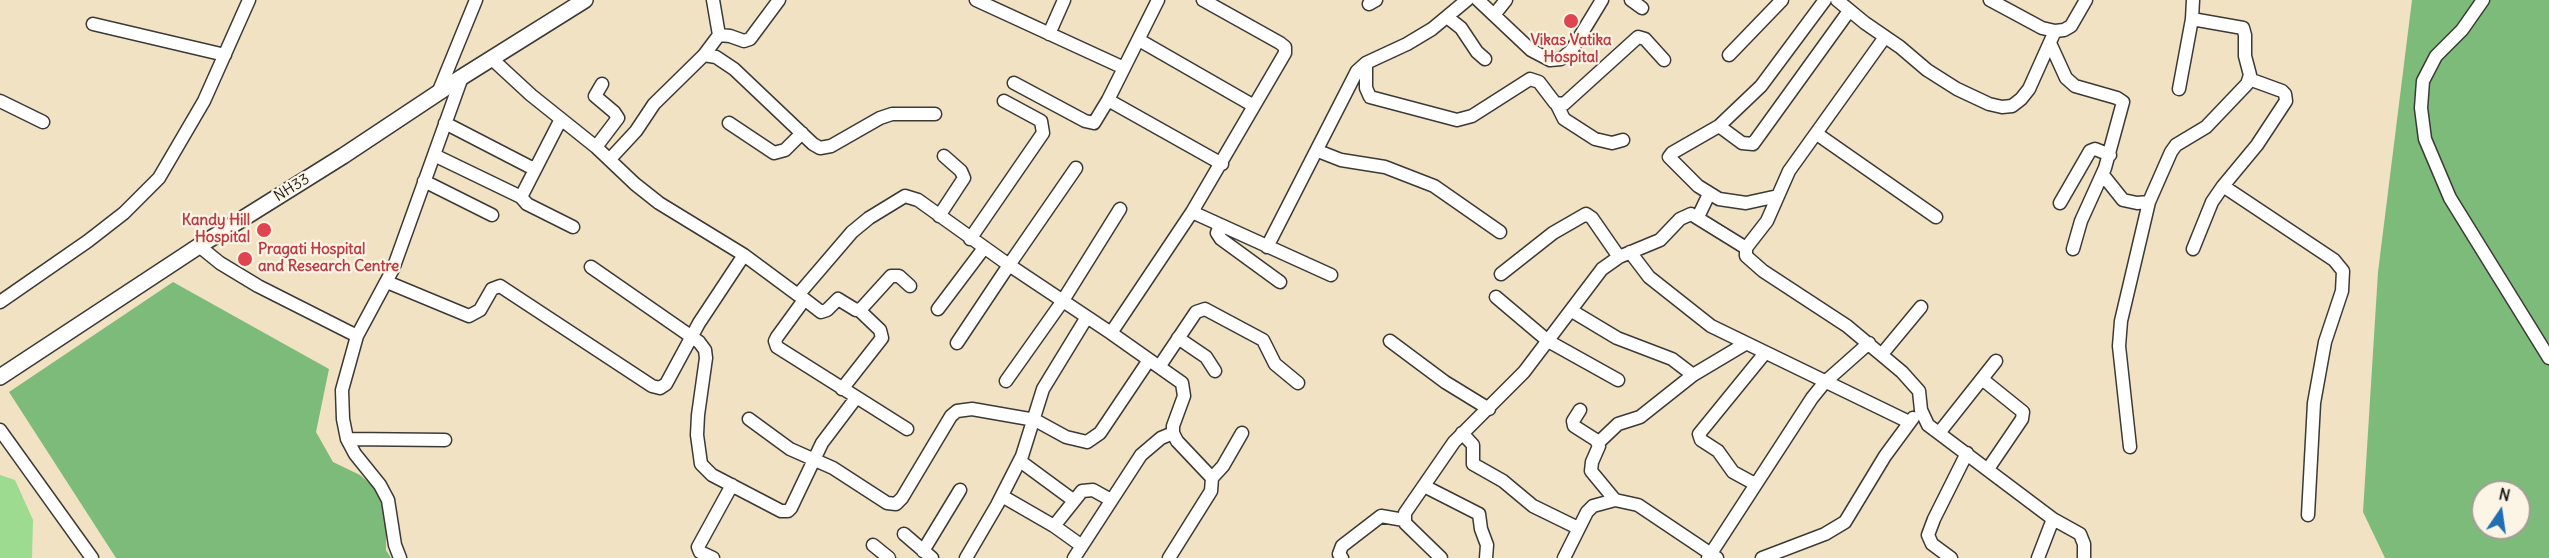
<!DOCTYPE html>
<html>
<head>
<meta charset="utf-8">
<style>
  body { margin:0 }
  #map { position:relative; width:2549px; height:558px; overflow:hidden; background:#f1e2c4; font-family:Delius,sans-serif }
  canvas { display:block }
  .north { position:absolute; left:2471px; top:480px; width:60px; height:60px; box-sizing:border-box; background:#fcf5e5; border:2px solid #a29e95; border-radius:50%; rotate:13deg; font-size:16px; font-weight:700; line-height:24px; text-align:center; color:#1c1c1c }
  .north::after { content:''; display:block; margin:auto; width:21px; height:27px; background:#1f6fb2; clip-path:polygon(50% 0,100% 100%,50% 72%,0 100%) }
</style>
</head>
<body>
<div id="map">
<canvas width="2549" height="558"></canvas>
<div class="north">N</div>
</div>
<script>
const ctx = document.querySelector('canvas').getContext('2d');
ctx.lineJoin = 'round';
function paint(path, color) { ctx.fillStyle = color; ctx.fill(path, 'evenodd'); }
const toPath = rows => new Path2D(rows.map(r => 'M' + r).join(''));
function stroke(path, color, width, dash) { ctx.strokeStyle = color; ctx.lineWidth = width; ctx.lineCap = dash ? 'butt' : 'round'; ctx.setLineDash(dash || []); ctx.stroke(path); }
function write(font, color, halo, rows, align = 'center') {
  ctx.font = font + ' Delius,sans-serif'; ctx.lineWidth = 4.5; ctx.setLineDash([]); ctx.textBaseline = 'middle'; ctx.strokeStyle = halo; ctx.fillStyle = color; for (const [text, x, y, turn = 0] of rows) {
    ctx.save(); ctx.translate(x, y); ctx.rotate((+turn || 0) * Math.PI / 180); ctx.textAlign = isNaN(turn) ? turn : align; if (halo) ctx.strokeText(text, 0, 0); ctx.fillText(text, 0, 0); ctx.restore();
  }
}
paint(toPath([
  [0,475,15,480,33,520,32,558,0,558]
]), '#9cdb90');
paint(toPath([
  [2412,0,2549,0,2549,558,2385,558,2363,512,2378,272],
  [2483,492,2519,492,2519,528,2483,528],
  [173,282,329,369,316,432,333,462,360,475,379,491,386,515,386,550,391,558,116,558,9,392]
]), '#7dbb7a');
const minor = toPath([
  [713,0,719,35],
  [976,0,1124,68],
  [1478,0,1531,50,1550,60,1561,59,1571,51,1602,0],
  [1631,0,1642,8],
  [1837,0,1865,23,1900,47,1927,70,1957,89,1989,104,2002,107,2012,106,2021,99,2029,89,2055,31],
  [1990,0,2042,28,2055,31,2064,30,2071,26,2086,0],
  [2483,0,2462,30,2436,56,2423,81,2421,108,2425,139,2450,198,2549,358],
  [1369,4,1376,0],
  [1494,15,1506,0],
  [1447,17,1461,28,1477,52,1485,59],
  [93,24,225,55],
  [1049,34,1064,0],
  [1885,37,1789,171,1767,221,1746,248,1746,256,1763,271,1847,326,1902,372,1919,391,1921,410,1928,425,2053,519,2038,558],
  [1139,40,1254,106],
  [2050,43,2066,78,2075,86,2117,98,2123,102,2105,168,2081,221,2073,249],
  [704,55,719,35,730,36,744,41,750,39,779,0],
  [1729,55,1782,0],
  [492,59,531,95,596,147,635,184,659,203,744,255,798,295,852,232,869,218,905,196,918,200,1009,265,1076,168],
  [1366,63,1366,88,1370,97,1457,120,1472,116,1530,79,1539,82,1555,103,1564,104,1638,37,1645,39,1664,60],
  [1014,83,1085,121,1094,123,1108,100,1158,0],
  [2179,89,2192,19,2193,0],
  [438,93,476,0],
  [1108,100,1222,164],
  [0,101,43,122],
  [1557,105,1564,119,1595,139,1612,143,1623,140],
  [561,119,521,197,527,204,573,227],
  [445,123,534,169],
  [729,123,774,153,785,150,802,133],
  [1719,126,1761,86,1825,0],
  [1817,134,1936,217],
  [596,147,618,118,614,112,595,96,602,84],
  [1318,151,1341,160,1385,167,1434,186,1500,232],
  [434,155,521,197],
  [610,159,636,131,654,104,704,55,716,57,734,69,813,144,820,148,831,146,880,118,892,114,935,114],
  [2103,175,2123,200,2137,203,2149,202],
  [424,181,492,215],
  [2223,186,2334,260,2343,271,2342,291,2325,342,2314,403,2308,515],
  [1778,196,1746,203,1719,199,1698,186,1669,157,1672,153,1719,126,1742,143,1753,144,1849,11],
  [2060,203,2090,151,2095,149,2110,155],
  [1192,212,1331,275],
  [939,216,964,178,961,171,944,156],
  [1698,217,1709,194],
  [1220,225,1217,233,1221,239,1280,282],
  [970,239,1043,133,1041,121,1004,101],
  [199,246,220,263,258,286,357,336,393,269,462,77],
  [1267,247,1357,71,1366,63,1407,44,1432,29,1467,0],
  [2193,249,2212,202,2223,186,2257,145,2286,101,2285,94,2282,91,2249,79],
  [1630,252,1649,277,1711,326,1909,422],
  [591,267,699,342,705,350,706,358,698,415,697,435,701,464,712,475,781,511,788,511,791,508,822,443,856,398],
  [1501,274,1553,233,1586,214,1592,218,1619,257],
  [387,282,469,316,480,310,492,289,500,286,652,386,660,388,666,384,699,323,744,255],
  [799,295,821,312,827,310,838,299,856,310,861,309,891,276,899,276,910,286],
  [1496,297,1548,341,1618,380],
  [804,300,777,337,775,341,777,347,907,429],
  [0,302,88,241,124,213,159,178,204,101,249,0],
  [938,309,984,248],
  [1572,311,1617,338,1672,359,1693,375],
  [1111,333,1182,383,1184,396,1173,426,1173,433,1177,441,1212,478,1211,491,1169,558],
  [357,336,342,390,343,419,347,439,355,454,380,485,388,500,395,545,400,558],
  [1178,338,1206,357,1215,371],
  [1390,341,1445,382,1489,409],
  [957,343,1009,265,1111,333,1192,212,1285,53,1285,47,1280,43,1203,0],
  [1882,354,1921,307],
  [1159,367,1196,312,1205,309,1263,340,1275,364,1298,383],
  [1982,379,2023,412,2022,419,1988,469],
  [1006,381,1062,302,1120,209],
  [842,389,882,338,880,330,859,310],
  [1580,410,1573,421,1574,426,1596,440,1599,446,1592,462,1591,471,1615,500],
  [749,419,790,449,833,468,887,503,896,504,902,498,951,416,957,411,972,409,1035,420,1066,437,1087,442,1100,433,1149,360],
  [0,430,92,558],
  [1462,433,1473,445,1473,464,1503,481,1533,506,1578,528],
  [1939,433,1996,361],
  [347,439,445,440],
  [1598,443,1618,424,1640,417,1693,375,1745,344],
  [2130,447,2119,346,2121,321,2149,202,2171,152,2176,145,2206,127,2247,84,2250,75,2245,56,2245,35,2243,28,2192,19],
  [1020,461,1073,500],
  [1212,478,1223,466,1242,433],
  [1755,484,1733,472,1718,451,1701,440,1699,434,1765,353],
  [1424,486,1479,514,1481,529,1487,545,1486,558],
  [1002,496,1054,526,1082,546],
  [2053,519,2080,534,2084,544,2084,558],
  [1054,526,1082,491,1093,490,1111,500],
  [904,534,932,558],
  [873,545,889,558],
  [923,551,960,490],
  [713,558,700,552,698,547,732,485],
  [966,558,997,505,1022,456,1043,389,1087,317],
  [1074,558,1141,455,1161,438,1173,433],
  [1342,558,1339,554,1342,546,1381,516,1404,520],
  [1441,558,1405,523,1405,513,1454,442,1524,372,1602,269,1619,257,1660,240,1680,219,1691,214,1746,248],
  [1564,558,1587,512,1593,506,1615,500,1638,505,1717,558],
  [1708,558,1812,398,1825,382,1869,343],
  [1762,558,1825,534,1845,522,1885,456,1913,418],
  [1951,558,1932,544,1928,535,1934,519,1967,453]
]);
const major = toPath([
  [0,377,199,246,343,156,462,77,585,0]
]);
stroke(minor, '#3c3a35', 15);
stroke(major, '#3c3a35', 18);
stroke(minor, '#fff', 12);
stroke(major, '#fff', 15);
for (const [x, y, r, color] of [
  [1571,21,8,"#e0444e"],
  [264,230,8,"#e0444e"],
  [245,259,8,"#e0444e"]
]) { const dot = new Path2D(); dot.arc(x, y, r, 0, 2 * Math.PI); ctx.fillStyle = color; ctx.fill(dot); stroke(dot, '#fcf5e5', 2); }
write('bold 15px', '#be3a42', '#fcf5e5', [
  ["Vikas Vatika",1571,41],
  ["Hospital",1571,58],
  ["Kandy Hill",250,221,"right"],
  ["Hospital",250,238,"right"],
  ["Pragati Hospital",258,250,"left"],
  ["and Research Centre",258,267,"left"]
]);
write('15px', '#1c1c1c', '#fcf5e5', [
  ["NH33",292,188,-32]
]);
</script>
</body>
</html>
